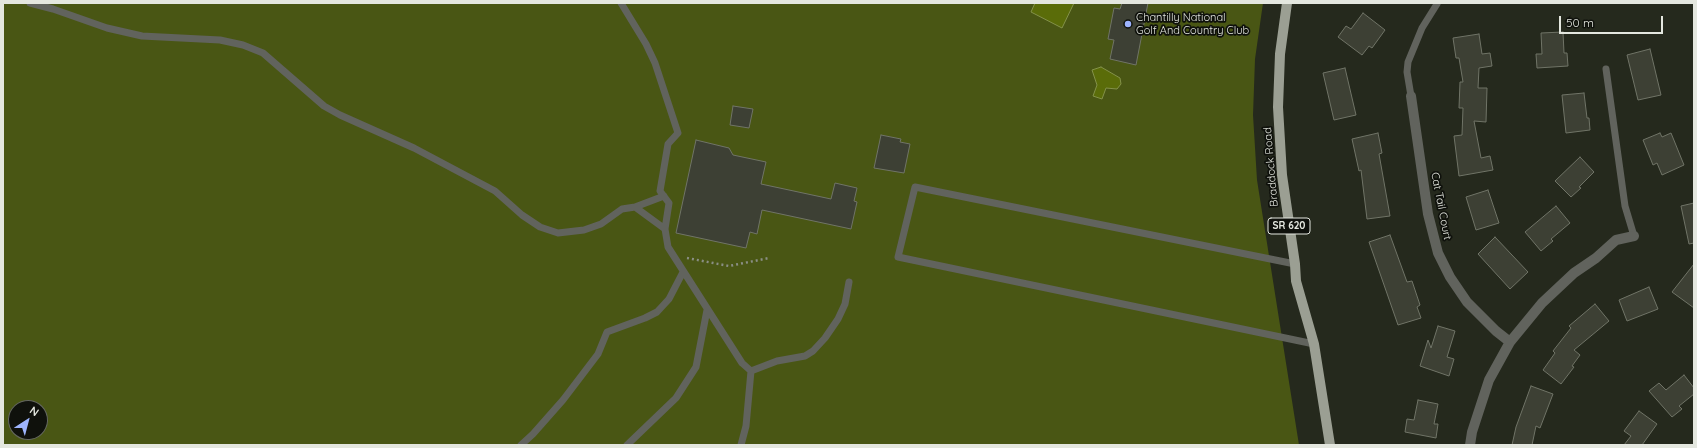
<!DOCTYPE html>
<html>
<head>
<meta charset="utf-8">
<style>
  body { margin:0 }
  #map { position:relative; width:1697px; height:448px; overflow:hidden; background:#25291d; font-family:Quicksand,sans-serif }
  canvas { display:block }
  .frame { position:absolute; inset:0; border:4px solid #e4e7df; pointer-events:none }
  .north { position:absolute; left:8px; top:400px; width:40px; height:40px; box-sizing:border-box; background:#0f110c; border:1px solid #646760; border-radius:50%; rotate:36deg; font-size:11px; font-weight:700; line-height:16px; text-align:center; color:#e4e7df }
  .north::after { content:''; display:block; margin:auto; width:14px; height:18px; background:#9db4fd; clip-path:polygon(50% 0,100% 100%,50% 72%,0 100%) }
  .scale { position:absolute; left:1559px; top:16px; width:104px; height:18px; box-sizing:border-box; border:2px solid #e4e7df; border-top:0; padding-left:5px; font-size:12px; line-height:14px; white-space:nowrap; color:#e4e7df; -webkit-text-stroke:3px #0f110c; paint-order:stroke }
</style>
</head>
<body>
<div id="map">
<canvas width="1697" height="448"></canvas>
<div class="frame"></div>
<div class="north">N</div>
<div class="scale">50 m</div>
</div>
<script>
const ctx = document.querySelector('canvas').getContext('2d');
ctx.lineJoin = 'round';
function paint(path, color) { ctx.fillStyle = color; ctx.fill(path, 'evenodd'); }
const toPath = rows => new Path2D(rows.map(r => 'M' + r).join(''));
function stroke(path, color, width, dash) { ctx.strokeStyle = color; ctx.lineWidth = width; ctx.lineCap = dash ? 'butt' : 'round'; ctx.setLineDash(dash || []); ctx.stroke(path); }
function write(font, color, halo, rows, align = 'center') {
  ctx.font = font + ' Quicksand,sans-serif'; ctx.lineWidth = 3.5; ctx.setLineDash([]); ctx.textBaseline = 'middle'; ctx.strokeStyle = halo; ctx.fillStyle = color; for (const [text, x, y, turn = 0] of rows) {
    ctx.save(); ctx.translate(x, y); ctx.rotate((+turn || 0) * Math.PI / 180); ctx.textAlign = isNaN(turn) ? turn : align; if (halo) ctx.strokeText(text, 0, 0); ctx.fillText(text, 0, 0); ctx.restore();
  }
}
paint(toPath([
  [3,3,1263,3,1255,59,1253,115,1257,180,1299,445,3,445],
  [16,408,40,408,40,432,16,432]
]), '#495614');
const water = toPath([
  [1035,3,1074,3,1062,28,1031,12,1035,3],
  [1101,67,1120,78,1121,84,1117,89,1106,88,1102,99,1093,96,1097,85,1092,70,1101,67]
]);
paint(water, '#5a6c09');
stroke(water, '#839149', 1);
const building = toPath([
  [1122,3,1148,3,1136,65,1110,59,1114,40,1108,39,1114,8,1120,9,1122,3],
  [1363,13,1385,30,1372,48,1369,46,1362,55,1338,37,1346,26,1351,29,1363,13],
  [1563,32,1564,53,1567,53,1568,66,1537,68,1536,54,1542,54,1541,33,1563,32],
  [1479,34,1482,54,1490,53,1492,66,1479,68,1478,88,1487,88,1486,122,1474,121,1481,158,1490,156,1493,170,1459,176,1454,136,1462,135,1463,108,1459,108,1460,82,1463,82,1459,58,1456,58,1453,38,1479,34],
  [1650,49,1661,95,1638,100,1627,55,1650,49],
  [1345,68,1356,115,1334,120,1323,73,1345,68],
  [1584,93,1587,118,1589,118,1590,130,1566,133,1562,95,1584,93],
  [733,106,753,109,749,128,730,125,733,106],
  [1378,133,1382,153,1379,154,1390,216,1367,219,1361,170,1359,171,1352,139,1378,133],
  [1660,133,1662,137,1671,133,1684,165,1662,175,1657,163,1653,165,1643,140,1660,133],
  [881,135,901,139,900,142,910,144,904,173,874,168,881,135],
  [696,140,729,148,733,155,766,162,761,184,831,199,835,183,857,188,854,201,857,202,851,229,762,210,757,234,750,232,746,248,676,233,696,140],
  [1580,157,1594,172,1579,187,1581,188,1571,197,1555,181,1580,157],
  [1488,190,1499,223,1476,230,1466,197,1488,190],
  [1694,203,1694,243,1689,244,1681,206,1694,203],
  [1556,206,1570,223,1551,239,1553,241,1541,251,1525,232,1556,206],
  [1390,235,1407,282,1412,281,1420,305,1417,307,1421,318,1398,325,1369,242,1390,235],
  [1495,237,1528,272,1510,289,1478,254,1495,237],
  [1694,264,1694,308,1672,292,1694,264],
  [1649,287,1658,309,1627,321,1619,300,1649,287],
  [1595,304,1609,321,1574,350,1580,355,1572,366,1574,367,1561,384,1543,370,1555,353,1553,351,1571,328,1569,326,1595,304],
  [1438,326,1455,331,1447,357,1454,359,1449,376,1420,366,1428,340,1431,348,1438,326],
  [1684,375,1694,388,1694,394,1679,406,1682,409,1672,417,1649,391,1659,383,1666,390,1684,375],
  [1531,386,1553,394,1540,428,1536,426,1532,445,1512,445,1516,427,1531,386],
  [1418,400,1438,404,1434,424,1438,424,1436,438,1405,432,1407,419,1414,420,1418,400],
  [1639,411,1657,424,1642,445,1624,445,1631,436,1624,431,1639,411]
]);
paint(building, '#3d4034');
stroke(building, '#707467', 1);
stroke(toPath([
  [687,258,729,266,769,258]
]), '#8a8e84', 2.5, [2, 3]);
stroke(toPath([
  [30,3,53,9,107,28,142,36,220,40,243,45,263,53,324,106,340,115,414,148,495,191,522,215,540,227,558,233,584,230,601,224,622,209,635,207],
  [621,3,646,44,655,63,678,133,668,144,660,191,669,203,665,229,668,247,742,363,751,371,777,361,805,356,813,351,825,338,838,319,845,304,849,282],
  [1606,69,1625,206,1634,236],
  [1411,96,1407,72,1408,62,1422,28,1437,4],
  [664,196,635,207,665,229],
  [1295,264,915,187,898,257,1314,344],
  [521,445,533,434,563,400,598,354,607,332,645,318,657,312,669,299,683,272],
  [627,445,676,398,696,367,707,310],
  [741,445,746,426,751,371]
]), '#61635d', 7);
stroke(toPath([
  [1411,96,1428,214,1438,253,1450,277,1467,302,1496,331,1510,342],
  [1470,445,1472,432,1489,380,1510,342,1542,303,1574,273,1596,258,1616,240,1634,236]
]), '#61635d', 10);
stroke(toPath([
  [1287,3,1280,54,1278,107,1282,175,1295,264,1296,281,1314,344,1330,445]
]), '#9b9f93', 10);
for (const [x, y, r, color] of [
  [1128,24,4,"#9db4fd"]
]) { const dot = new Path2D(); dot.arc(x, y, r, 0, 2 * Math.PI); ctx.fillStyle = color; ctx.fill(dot); stroke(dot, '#0f110c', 1.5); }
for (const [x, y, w] of [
  [1289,226,42]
]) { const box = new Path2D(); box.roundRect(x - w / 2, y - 8, w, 16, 3); ctx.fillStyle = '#0f110c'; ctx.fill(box); stroke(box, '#e4e7df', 1); }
write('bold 10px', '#e4e7df', null, [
  ["SR 620",1289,226]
]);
write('11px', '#e4e7df', '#0f110c', [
  ["Chantilly National",1136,18],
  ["Golf And Country Club",1136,31]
], 'left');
write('11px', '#e4e7df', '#0f110c', [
  ["Braddock Road",1271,167,-95],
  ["Cat Tail Court",1441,206,79]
]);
</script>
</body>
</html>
